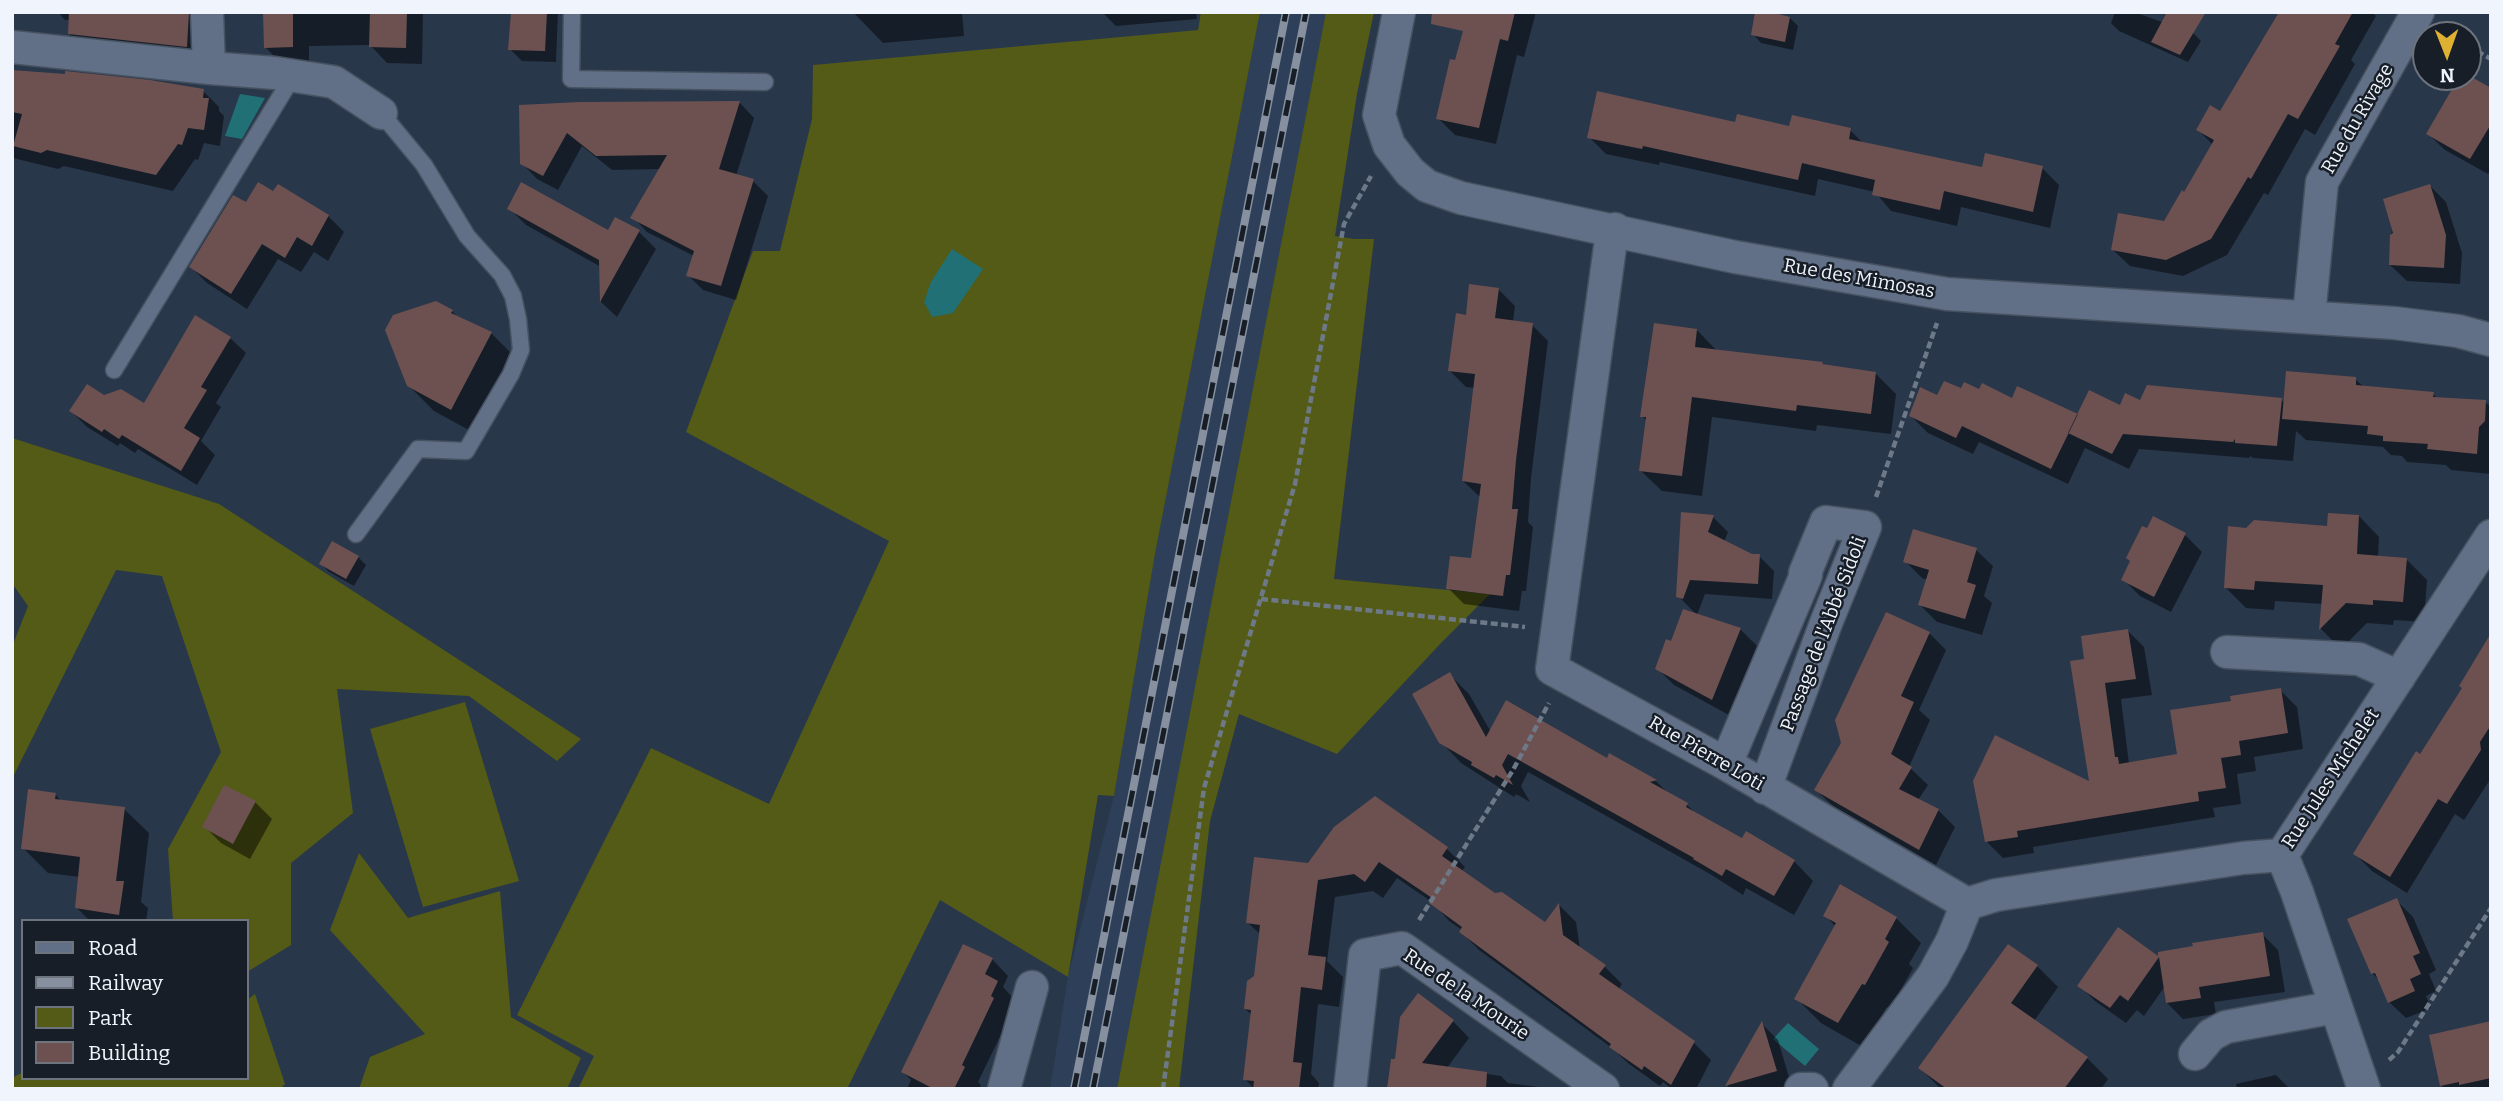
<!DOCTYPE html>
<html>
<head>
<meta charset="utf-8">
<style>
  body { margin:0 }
  #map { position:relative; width:2503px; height:1101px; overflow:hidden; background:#29374b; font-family:Bitter,serif }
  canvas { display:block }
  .frame { position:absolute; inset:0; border:14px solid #f0f5fd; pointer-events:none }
  .legend { position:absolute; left:21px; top:919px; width:228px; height:161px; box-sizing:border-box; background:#181e27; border:2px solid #6e747d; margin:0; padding:9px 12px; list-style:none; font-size:21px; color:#f0f5fd }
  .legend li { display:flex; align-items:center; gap:14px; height:35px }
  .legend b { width:35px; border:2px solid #6e747d }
  .north { position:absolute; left:2412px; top:21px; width:70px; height:70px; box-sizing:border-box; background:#181e27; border:2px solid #6e747d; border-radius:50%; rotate:179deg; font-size:19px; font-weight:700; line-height:28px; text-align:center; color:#f0f5fd }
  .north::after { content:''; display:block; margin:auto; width:24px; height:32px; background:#deb133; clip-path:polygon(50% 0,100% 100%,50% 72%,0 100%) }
</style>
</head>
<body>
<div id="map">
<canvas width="2503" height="1101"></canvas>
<div class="frame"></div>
<ul class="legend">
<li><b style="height:9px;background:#617086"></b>Road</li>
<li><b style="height:9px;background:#86909e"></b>Railway</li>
<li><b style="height:19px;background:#535b16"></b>Park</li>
<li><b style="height:19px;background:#6d5150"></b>Building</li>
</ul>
<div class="north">N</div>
</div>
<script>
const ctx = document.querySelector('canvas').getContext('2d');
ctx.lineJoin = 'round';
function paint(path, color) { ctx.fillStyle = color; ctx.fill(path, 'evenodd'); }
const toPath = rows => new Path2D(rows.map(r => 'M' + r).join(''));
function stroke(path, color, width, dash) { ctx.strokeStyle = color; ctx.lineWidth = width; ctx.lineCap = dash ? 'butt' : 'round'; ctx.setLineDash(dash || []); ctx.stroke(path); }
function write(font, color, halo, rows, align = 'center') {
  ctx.font = font + ' Bitter,serif'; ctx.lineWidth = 5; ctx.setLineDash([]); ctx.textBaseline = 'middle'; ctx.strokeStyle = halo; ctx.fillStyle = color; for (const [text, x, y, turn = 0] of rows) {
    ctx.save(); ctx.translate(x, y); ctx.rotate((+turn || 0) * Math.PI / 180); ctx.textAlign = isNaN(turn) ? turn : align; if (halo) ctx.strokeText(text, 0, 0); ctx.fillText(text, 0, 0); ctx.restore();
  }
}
paint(toPath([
  [1260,12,1326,12,1117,1089,1050,1089,1068,977,1114,796,1155,554]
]), '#2e4059');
paint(toPath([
  [1201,12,1260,12,1155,554,1114,796,1098,795,1068,977,940,900,847,1089,578,1089,594,1056,517,1015,651,748,769,804,889,541,686,432,753,251,780,251,812,119,813,65,1198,30],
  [1326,12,1374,12,1357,94,1335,236,1354,239,1374,239,1334,579,1490,594,1442,642,1337,754,1239,714,1210,821,1179,1089,1117,1089],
  [12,438,219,504,581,739,557,761,469,696,337,689,353,813,291,863,291,945,247,972,247,921,173,921,168,849,221,752,162,576,116,570,12,779,12,647,28,606,12,583],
  [465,702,519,881,423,907,370,729],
  [359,853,408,918,500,891,511,1017,581,1058,567,1089,359,1089,370,1057,425,1034,330,930],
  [255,994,285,1084,280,1089,12,1089,12,1078,23,1072,23,1078,247,1078,247,1000]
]), '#535b16');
paint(toPath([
  [240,94,265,98,242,139,225,136],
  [952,249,983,269,953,313,932,317,924,302,931,282],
  [1788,1023,1819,1049,1805,1066,1773,1039]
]), '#217075');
paint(toPath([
  [58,12,206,12,203,63,86,50,69,34,70,20,65,20],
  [264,12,423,12,422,64,387,63,370,45,309,46,309,64,282,64,265,47],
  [511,12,558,12,556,62,522,61,510,49],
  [853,12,962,12,964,36,883,43],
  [1102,12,1196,12,1197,19,1116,26],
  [1471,12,1536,12,1524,57,1517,55,1496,144,1455,135,1438,118],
  [2115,12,2134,12,2193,33,2201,41,2188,62,2119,31,2111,23],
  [2281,12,2372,12,2376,16,2351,60,2355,64,2315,135,2305,129,2268,195,2264,193,2227,255,2183,276,2130,266,2113,250,2165,223,2185,194,2213,145,2198,130,2221,113],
  [1790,18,1798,26,1793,50,1761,43,1753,34],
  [12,70,203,91,219,107,219,111,224,116,220,146,204,143,198,160,195,159,173,191,64,166,58,169,13,158],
  [2461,77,2468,77,2491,90,2491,169,2488,174,2445,150,2428,134],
  [580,103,740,103,754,118,736,176,753,181,768,196,736,300,703,290,688,275,694,256,647,232,633,217,660,169,612,170,582,146,558,190,537,179,522,163],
  [1736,125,1850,130,1864,144,1983,170,2042,168,2059,185,2050,228,1961,207,1957,226,1891,211,1875,192,1818,179,1815,196,1660,162,1659,165,1606,154,1589,137],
  [2430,186,2446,202,2462,253,2460,284,2407,281,2390,265,2392,224],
  [274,194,328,216,344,232,328,261,314,252,301,272,278,259,247,309,207,283,191,267,247,205],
  [509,208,608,232,616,219,639,232,656,249,617,317,601,302,601,267,526,225],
  [1498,289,1515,306,1513,322,1532,325,1548,341,1531,478,1528,522,1533,527,1526,591,1522,591,1519,611,1464,604,1448,588,1473,560,1481,498,1463,481,1475,388,1466,387,1449,370,1467,317],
  [452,311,459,319,491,333,516,358,476,434,434,411,408,385],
  [1697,330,1718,352,1822,364,1825,367,1875,373,1896,394,1891,434,1817,425,1816,431,1712,417,1702,496,1662,491,1641,471,1647,421,1642,416],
  [230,338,246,353,216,403,221,407,201,441,215,455,197,485,138,449,135,453,120,443,118,446,87,427,71,411,104,396,145,406],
  [2355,379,2364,387,2433,394,2438,399,2485,402,2491,407,2491,474,2451,470,2446,465,2407,462,2402,456,2391,455,2383,447,2306,440,2296,431,2293,461,2253,458,2250,456,2249,458,2139,449,2129,469,2085,448,2068,484,1979,442,1973,454,1928,433,1911,416,1938,397,1962,391,1980,391,2077,415,2140,402,2281,400,2285,403],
  [2359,516,2379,537,2378,557,2406,559,2427,580,2424,622,2394,620,2393,625,2367,623,2341,649,2321,629,2323,604,2275,601,2274,610,2246,608,2225,587,2247,530,2329,528],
  [1713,517,1728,532,1724,542,1752,555,1759,556,1774,571,1772,599,1705,594,1697,615,1740,629,1757,646,1729,715,1674,685,1657,668,1672,643,1697,615,1678,596],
  [2154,519,2185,535,2202,552,2171,612,2140,596,2123,579],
  [1976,550,1993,566,1984,596,1992,603,1982,635,1937,622,1920,605,1928,580,1922,578,1905,561],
  [358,557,366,565,354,586,329,572,321,564],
  [2128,631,2144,647,2152,695,2121,699,2129,764,2179,755,2233,703,2280,690,2297,707,2303,749,2254,757,2256,771,2237,774,2241,804,2213,808,2215,817,2033,847,2034,853,2003,858,1986,841,2091,784,2086,660],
  [1929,633,1946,650,1919,710,1930,720,1909,767,1928,785,1918,800,1938,810,1955,827,1936,865,1833,806,1816,790],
  [2491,635,2491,778,2464,820,2455,814,2407,893,2372,871,2355,854,2463,688],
  [1449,674,1469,694,1491,732,1608,760,1610,755,1656,781,1670,795,1687,805,1699,816,1743,841,1794,861,1813,881,1794,915,1746,888,1743,895,1710,874,1528,772,1521,786,1530,802,1516,794,1514,797,1461,763,1441,742],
  [55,794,62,802,124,809,149,833,141,902,148,908,146,921,90,921,76,907,80,877,48,873,23,848],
  [1376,798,1447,849,1465,867,1461,872,1494,895,1546,924,1559,905,1576,922,1580,949,1604,966,1622,984,1619,989,1693,1042,1711,1060,1696,1089,1672,1089,1663,1082,1660,1086,1629,1064,1612,1048,1479,950,1461,932,1462,930,1449,921,1432,902,1397,878,1383,898,1373,891,1335,897,1327,961,1343,977,1339,1007,1318,1004,1311,1074,1319,1083,1318,1089,1254,1089,1245,1079,1252,1015,1245,1009,1256,977,1261,935,1247,922],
  [255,802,272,819,250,859,221,843,204,826],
  [2396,900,2413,917,2436,970,2429,974,2436,991,2426,996,2431,1008,2406,1018,2389,1002,2381,982,2372,973],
  [1825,915,1896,918,1921,943,1909,964,1913,968,1890,1009,1887,1007,1863,1047,1821,1023,1796,998,1836,927],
  [2119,929,2161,959,2262,934,2278,950,2285,992,2214,1002,2216,1014,2183,1019,2167,1003,2165,986,2144,1016,2137,1010,2126,1023,2095,1001,2079,985],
  [992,959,1008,976,1003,987,1014,999,1007,1013,1010,1016,978,1082,981,1085,979,1089,907,1089,911,1080,903,1072],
  [2037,966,2058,987,2034,1021,2087,1058,2108,1079,2101,1089,1941,1089,1920,1068],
  [1453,1021,1469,1038,1447,1068,1501,1076,1508,1083,1554,1089,1389,1089,1396,1061],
  [2491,1023,2491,1089,2443,1089,2431,1036],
  [1762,1024,1778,1040,1792,1087,1731,1089,1727,1085],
  [2276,1075,2290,1089,2237,1089,2236,1084]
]), '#0007');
paint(toPath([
  [69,12,189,12,187,47,68,34],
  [263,12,293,12,293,47,264,48],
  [370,12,407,12,406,48,369,47],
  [511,12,547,12,545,51,508,50],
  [1432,12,1515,12,1508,41,1500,39,1479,128,1436,119,1450,59,1455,60,1463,31,1431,24],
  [1755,12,1770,12,1790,17,1785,42,1751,35],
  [2167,12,2206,12,2180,55,2151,42],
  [2279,12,2353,12,2335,44,2340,46,2298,119,2288,114,2251,179,2248,177,2211,239,2166,260,2111,250,2118,213,2164,221,2182,190,2184,192,2214,140,2196,130,2210,105,2220,111],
  [12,70,65,74,65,71,150,80,204,89,203,98,209,98,204,130,188,128,182,145,178,144,156,175,47,150,41,153,13,146,22,114,12,112],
  [2468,75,2491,88,2491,124,2470,159,2426,134,2459,77,2468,77],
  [1597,91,1735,122,1737,114,1789,126,1792,115,1851,128,1849,139,1982,167,1985,153,2043,166,2033,212,1944,191,1940,210,1872,195,1875,180,1802,163,1798,180,1643,146,1642,149,1587,138],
  [740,101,719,169,754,179,721,286,686,276,694,251,630,218,667,155,596,156,567,133,543,176,520,164,519,105,580,102],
  [258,182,273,191,278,184,329,215,312,246,297,237,285,258,262,244,231,294,189,267,233,195,246,202],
  [521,182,608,230,615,217,640,230,600,302,599,260,507,209],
  [2430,184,2446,235,2444,268,2389,265,2390,235,2393,233,2383,199],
  [1469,284,1499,288,1495,318,1533,323,1516,460,1512,509,1518,509,1510,575,1506,575,1503,596,1446,589,1450,556,1471,558,1481,484,1462,481,1475,374,1448,371,1456,313,1466,315],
  [436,301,453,310,451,313,492,332,451,410,407,386,385,330,393,315],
  [195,315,231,337,201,387,207,390,184,428,200,438,181,471,122,435,119,439,104,429,102,432,69,411,87,384,104,395,121,389,144,403],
  [1654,323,1697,329,1695,347,1823,362,1822,364,1876,372,1871,414,1797,405,1796,411,1692,397,1682,476,1639,471,1646,417,1640,417],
  [2286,371,2356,377,2356,385,2434,392,2433,397,2486,400,2485,421,2479,427,2477,454,2427,449,2428,444,2383,441,2383,436,2367,434,2368,426,2282,419],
  [1944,381,1961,388,1964,382,1979,389,1982,383,2012,398,2017,386,2078,414,2051,469,1962,426,1956,438,1909,416,1920,387,1937,395],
  [2147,385,2282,398,2277,446,2235,443,2235,439,2233,442,2123,434,2112,454,2068,433,2089,390,2120,405,2125,393,2140,400],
  [1681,512,1714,515,1708,532,1752,554,1760,554,1758,584,1690,580,1683,599,1676,597],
  [2328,513,2359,515,2357,554,2407,558,2403,602,2373,600,2373,605,2346,603,2319,630,2323,585,2255,581,2254,590,2224,588,2228,526,2246,528,2254,520,2327,526],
  [2153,516,2186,533,2154,597,2121,580,2130,561,2126,558,2142,526,2147,528],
  [1913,529,1977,548,1967,582,1976,585,1965,619,1918,605,1929,570,1903,562],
  [332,541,359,556,346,579,319,564],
  [1683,609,1741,628,1712,700,1655,669,1666,639,1671,641],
  [1886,612,1930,632,1901,696,1914,702,1891,754,1912,767,1899,789,1939,809,1919,850,1814,790,1841,743,1835,720],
  [2128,629,2136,679,2105,683,2115,757,2118,757,2119,764,2177,754,2170,710,2231,701,2230,696,2281,688,2288,733,2239,741,2241,755,2221,758,2226,788,2198,792,2199,801,2017,831,2018,837,1985,842,1973,781,1995,735,2089,781,2070,661,2084,659,2081,636],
  [2491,633,2491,725,2480,742,2481,750,2447,804,2438,799,2390,877,2353,854,2416,751,2420,754,2462,688,2459,686],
  [1450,672,1486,737,1506,700,1607,758,1609,753,1657,780,1650,782,1688,803,1686,807,1742,838,1746,831,1795,860,1774,896,1726,869,1722,876,1693,859,1694,858,1508,754,1502,765,1513,785,1496,775,1494,778,1471,765,1472,762,1439,743,1412,694],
  [224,785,256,801,233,844,202,827],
  [28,789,56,793,55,799,125,807,116,881,124,881,119,915,75,908,80,857,21,849],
  [1375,796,1448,847,1442,856,1495,893,1502,892,1545,922,1559,903,1563,935,1606,965,1599,974,1695,1041,1671,1085,1644,1066,1642,1070,1609,1047,1611,1044,1459,932,1462,927,1429,903,1432,898,1379,862,1365,882,1354,874,1318,880,1308,955,1326,957,1322,990,1301,987,1293,1062,1302,1063,1299,1089,1253,1089,1254,1081,1243,1080,1251,1010,1244,1009,1247,981,1254,976,1260,925,1246,923,1254,857,1308,863,1334,827],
  [1840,884,1897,917,1885,939,1889,942,1865,985,1862,984,1838,1023,1794,999,1836,923,1823,916],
  [2397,898,2420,953,2413,956,2421,974,2410,979,2415,991,2388,1003,2375,973,2371,974,2347,919],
  [2118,927,2158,956,2158,952,2193,946,2192,943,2263,932,2270,976,2199,987,2201,998,2166,1003,2159,957,2128,1001,2120,995,2110,1008,2077,986],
  [963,944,993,958,985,974,998,981,991,996,994,998,962,1065,965,1067,954,1089,934,1089,901,1072],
  [2008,944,2038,965,2011,1003,2088,1057,2064,1089,1947,1089,1918,1068],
  [1418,993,1454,1020,1422,1063,1487,1072,1486,1089,1387,1089,1391,1059,1395,1059,1400,1017],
  [1762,1021,1777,1071,1725,1086],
  [2491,1021,2491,1078,2459,1085,2459,1082,2440,1086,2429,1035]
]), '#6d5150');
const lane = toPath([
  [572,12,571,79,765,82],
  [114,370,293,76],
  [356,534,418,449,466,451,511,374,521,350,518,319,513,296,502,275,467,236,424,165,381,113]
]);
const street = toPath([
  [207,12,209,68],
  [1399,12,1379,115,1389,145,1410,172,1427,186,1461,198,1735,257,1947,294,2394,323,2458,331,2491,340],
  [12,47,209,68,275,73,334,82,381,113],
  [1615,229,1610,247,1552,669,1726,764,1967,904,1996,895,2243,858,2282,855],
  [2309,316,2322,182,2418,12],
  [2227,652,2359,659,2399,677],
  [1726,764,1806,575,1805,573,1826,522,1865,527,1826,623,1765,788],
  [2282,855,2491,536],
  [2282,855,2297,892,2364,1089],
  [2195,1054,2211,1035,2226,1027,2336,1007],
  [1004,1089,1032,987],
  [1350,1089,1365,955,1402,948,1603,1089],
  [1801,1089,1812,1089],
  [1849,1089,1933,976,1952,941,1967,904]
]);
stroke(lane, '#475261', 19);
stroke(street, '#475261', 35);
stroke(toPath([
  [2468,46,2491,59],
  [1876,497,1937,323],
  [1261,599,1525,627],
  [1419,920,1513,770,1549,703],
  [2389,1060,2398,1052,2491,908],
  [1163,1089,1204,788,1295,484,1344,224,1371,176]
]), '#6e7988', 4.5, [7, 3.5]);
stroke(lane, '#617086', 16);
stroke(street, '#617086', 32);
const rail = toPath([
  [1074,1089,1286,12],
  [1093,1089,1306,12]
]);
stroke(rail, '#86909e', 8);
stroke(rail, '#181e27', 5, [16]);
write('19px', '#f0f5fd', '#181e27', [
  ["Rue du Rivage",2358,119,-60],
  ["Rue des Mimosas",1859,279,10],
  ["Passage de l'Abbé Sidoli",1824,634,-69],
  ["Rue Pierre Loti",1706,754,30],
  ["Rue Jules Michelet",2331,779,-57],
  ["Rue de la Mourie",1466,995,34]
]);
</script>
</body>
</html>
